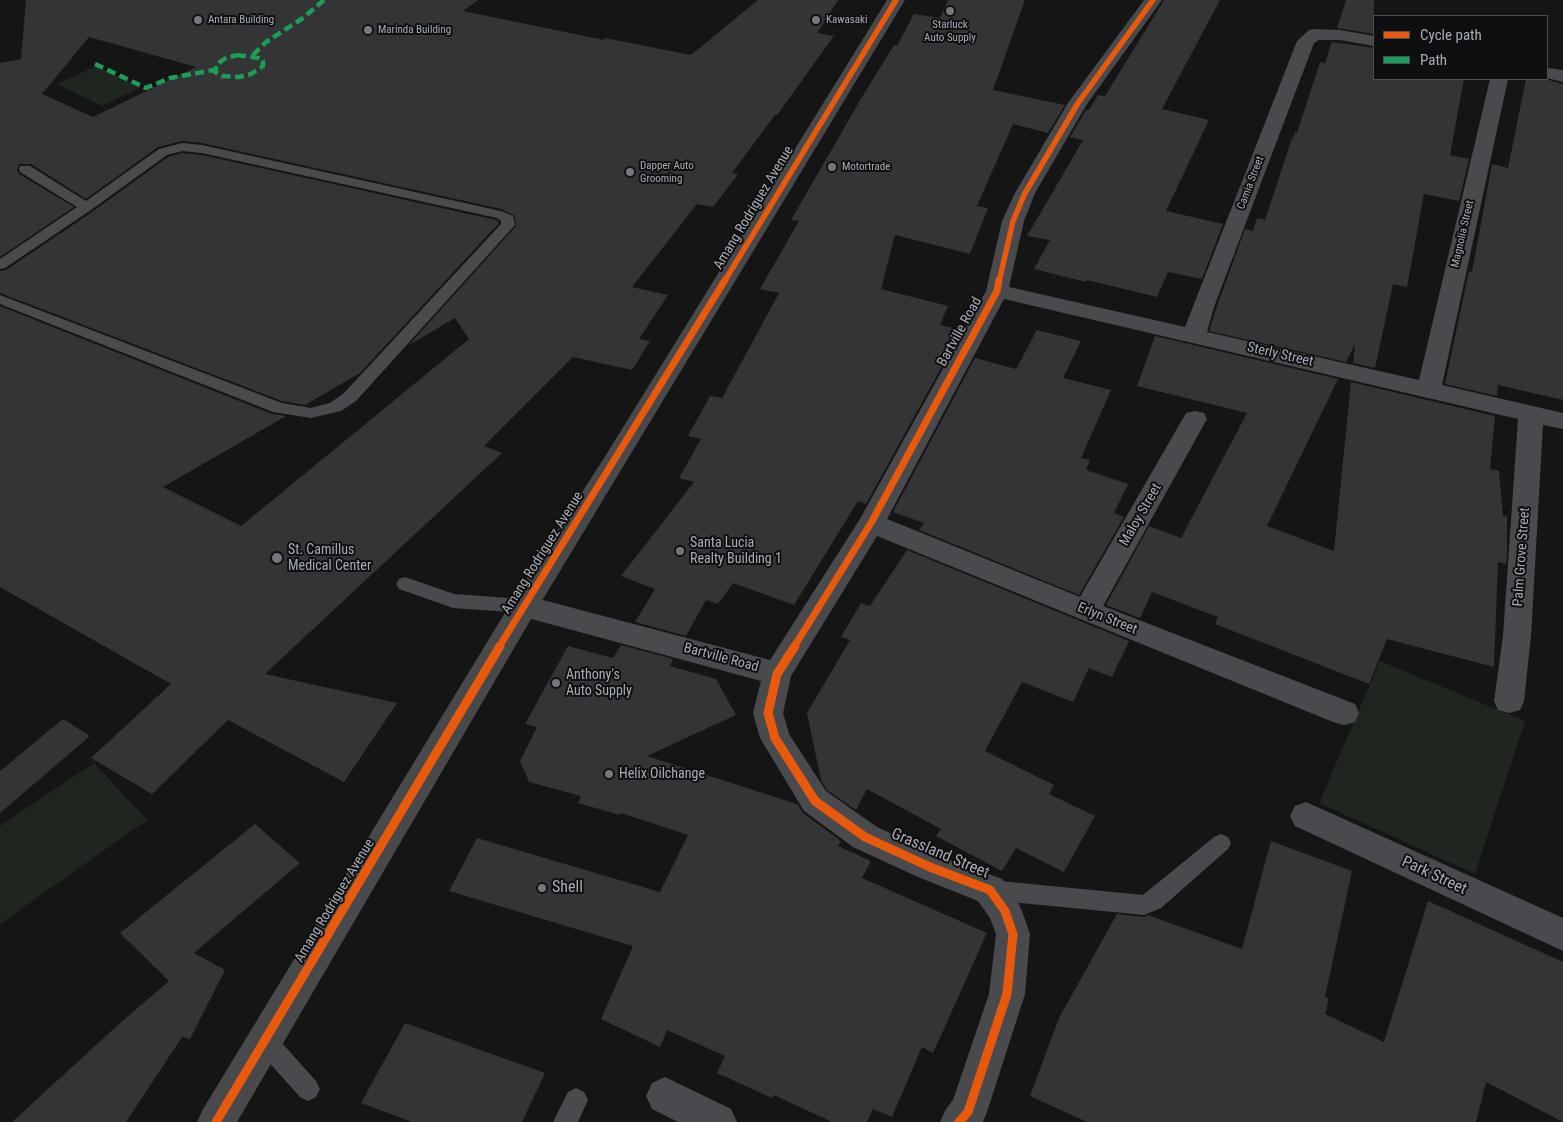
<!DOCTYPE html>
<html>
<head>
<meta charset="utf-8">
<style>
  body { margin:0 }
  #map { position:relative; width:1563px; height:1122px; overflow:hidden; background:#151515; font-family:"Roboto Condensed",sans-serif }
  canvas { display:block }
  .legend { position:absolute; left:1373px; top:15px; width:175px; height:65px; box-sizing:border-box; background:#0f0f11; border:1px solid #4c4e53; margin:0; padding:6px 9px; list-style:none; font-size:15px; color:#a7acb5 }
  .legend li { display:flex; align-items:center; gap:10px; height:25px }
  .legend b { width:25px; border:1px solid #4c4e53 }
</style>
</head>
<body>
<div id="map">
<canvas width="1563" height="1122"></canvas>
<ul class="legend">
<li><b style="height:6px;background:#e8590c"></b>Cycle path</li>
<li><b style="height:6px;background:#1a9f57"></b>Path</li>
</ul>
</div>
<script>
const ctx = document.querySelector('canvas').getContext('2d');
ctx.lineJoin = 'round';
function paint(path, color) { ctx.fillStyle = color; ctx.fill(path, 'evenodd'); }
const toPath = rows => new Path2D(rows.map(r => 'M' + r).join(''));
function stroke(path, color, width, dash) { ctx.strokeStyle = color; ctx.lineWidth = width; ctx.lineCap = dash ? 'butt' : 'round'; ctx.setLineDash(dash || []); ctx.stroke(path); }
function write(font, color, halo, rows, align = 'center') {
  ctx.font = font + ' "Roboto Condensed",sans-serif'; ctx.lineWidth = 4; ctx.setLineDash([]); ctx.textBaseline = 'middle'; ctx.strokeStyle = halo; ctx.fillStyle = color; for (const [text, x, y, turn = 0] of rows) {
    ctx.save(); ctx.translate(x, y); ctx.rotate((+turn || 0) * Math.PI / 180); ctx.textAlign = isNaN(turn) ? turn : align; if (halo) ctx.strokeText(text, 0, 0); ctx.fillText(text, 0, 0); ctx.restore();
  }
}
paint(toPath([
  [96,66,141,87,102,106,57,84],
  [1380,661,1525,721,1475,874,1319,803],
  [94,763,147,820,0,924,0,826]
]), '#1f251f');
paint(toPath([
  [26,0,478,0,463,11,604,40,605,38,691,55,758,0,838,0,817,33,834,36,777,115,775,115,732,173,738,174,713,207,697,204,632,287,668,295,639,339,650,341,632,370,573,357,484,446,502,453,265,674,397,703,344,782,228,720,152,794,91,758,171,684,0,587,0,306,272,414,286,416,163,487,241,526,469,339,455,318,409,345,516,226,515,216,501,209,202,143,182,141,158,147,86,199,31,164,19,164,17,170,19,174,74,207,0,257,0,63,21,59],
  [89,37,196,67,93,117,42,94],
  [948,0,1025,0,993,90,1065,105,1048,133,1013,124,977,206,988,208,970,254,895,235,881,289,948,306,940,325,962,330,866,504,858,501,794,605,733,583,718,604,706,600,686,636,635,622,655,589,621,576,694,482,679,478,701,439,688,436,710,396,722,398,779,293,760,289,799,221,791,220,862,97,894,45,897,46,914,14,940,18],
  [1164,0,1220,0,1162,109,1209,120,1166,211,1223,224,1202,279,1168,272,1157,297,1087,280,1086,282,1034,269,1050,240,1027,236,1083,140,1070,137,1086,110,1089,110,1098,95,1105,96],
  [1346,0,1374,0,1374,34,1337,28],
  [1332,42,1374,48,1374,79,1464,79,1450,155,1469,159,1459,201,1424,194,1407,287,1393,284,1375,368,1353,363,1355,344,1346,362,1209,331,1218,303,1245,229,1253,231,1257,218,1265,220,1292,138,1293,139,1295,132,1297,133,1320,62,1325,63],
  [1526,79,1545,79,1563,84,1563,400,1498,385,1497,396,1445,384,1469,271,1472,272,1492,164,1508,168],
  [182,153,202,155,496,220,499,223,360,373,305,405,282,401,0,293,0,271,6,270,92,212,168,157],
  [1037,330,1081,341,1063,378,1111,390,1081,458,1090,460,1086,470,1128,484,1114,513,1124,517,1079,595,919,530,924,523,893,512,975,358,1016,369],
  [1155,336,1338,379,1267,526,1334,551,1351,382,1495,416,1490,469,1499,471,1503,516,1507,517,1507,555,1506,564,1498,562,1494,667,1387,639,1369,684,1215,624,1218,617,1152,592,1140,618,1106,605,1149,526,1181,538,1247,413,1137,386],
  [907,550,1129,641,1112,677,1089,668,1073,702,1022,682,985,751,1054,785,1049,794,1095,816,1064,872,1016,848,1002,871,936,836,941,829,867,789,856,810,827,790,821,780,807,713,850,640,841,637,861,603,870,606],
  [621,645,673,659,670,666,716,679,736,715,647,756,797,804,803,813,841,841,838,846,871,861,862,878,987,933,933,1053,922,1047,892,1117,873,1109,867,1122,832,1122,774,1095,772,1098,717,1073,725,1056,667,1030,660,1047,601,1019,633,946,449,891,477,838,660,892,688,835,621,813,620,815,578,803,581,796,529,782,520,761,537,727,525,724,568,646,613,658],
  [63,719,90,736,0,813,0,771],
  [255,824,300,863,194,953,225,970,190,1039,182,1037,126,1122,12,1122,120,1023,169,981,120,933],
  [1271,841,1352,871,1325,997,1329,999,1325,1014,1384,1042,1428,901,1563,962,1563,1122,1486,1082,1476,1122,1087,1122,1030,1096,1059,1018,1117,914,1144,917,1148,915,1242,949],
  [405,1023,545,1073,522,1122,412,1122,361,1103]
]), '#343436');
paint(toPath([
  [182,143,202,145,501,211,513,216,515,225,356,401,341,411,311,418,273,412,0,304,0,295,282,403,311,408,330,403,344,393,501,224,501,221,497,218,202,153,182,151,167,155,91,210,5,268,0,269,0,259,77,207,20,172,19,169,20,166,30,166,86,201,159,149,182,143],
  [405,577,454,594,524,599,530,601,533,606,530,611,524,613,453,608,399,589,396,584,399,579,405,577],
  [1221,834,1228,837,1231,843,1228,849,1161,908,1144,915,990,900,982,897,979,890,982,883,990,880,1143,895,1214,837,1221,834],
  [265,1030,273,1033,316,1081,320,1089,316,1097,308,1101,300,1097,257,1049,253,1041,257,1033,265,1030],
  [576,1088,584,1092,588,1100,578,1122,553,1122,568,1092,576,1088]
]), '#494a4d');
paint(toPath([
  [1144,0,1162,0,1087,104,1035,193,1024,221,1009,287,1185,327,1297,41,1309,30,1315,29,1340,30,1374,36,1374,46,1340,40,1319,40,1314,43,1214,307,1207,332,1419,380,1490,79,1508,79,1442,385,1563,413,1563,429,1543,425,1531,636,1524,701,1520,710,1509,713,1498,710,1494,701,1503,636,1518,419,1004,299,887,519,1080,597,1186,413,1195,411,1204,413,1207,419,1103,606,1355,704,1359,713,1355,722,1344,725,1333,722,877,536,791,676,783,713,789,734,826,791,877,827,942,857,1002,879,1017,900,1022,911,1030,934,1025,994,987,1112,983,1122,940,1122,946,1109,953,1100,989,994,996,934,990,918,978,901,918,877,853,847,804,811,760,738,753,713,761,681,524,617,514,614,510,606,514,598,524,595,770,660,860,519,986,291,1002,221,1015,193,1068,103,1144,0],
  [1547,68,1563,70,1563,82,1547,78,1547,68],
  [1306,802,1563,918,1563,951,1295,826,1290,816,1295,806,1306,802],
  [665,1077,731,1109,737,1122,678,1122,652,1109,646,1096,652,1083,665,1077]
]), '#494a4d');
paint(toPath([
  [887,0,905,0,534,614,237,1122,197,1122,203,1109,514,598,606,455,887,0]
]), '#48494b');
stroke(toPath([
  [237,55,259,58,263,61,263,66,251,74,239,77,222,76,215,72,217,64,226,58,237,55],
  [253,55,266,42,303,18,324,0],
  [95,64,146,88,170,78,214,70]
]), '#1a9f57', 4.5, [9, 4.5]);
stroke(toPath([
  [724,282,896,0],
  [999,282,1013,221,1025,193,1078,103,1153,0]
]), '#e8590c', 5.5);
stroke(toPath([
  [499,647,725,280],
  [794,647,871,523,997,291,999,280]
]), '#e8590c', 7);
stroke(toPath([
  [795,646,777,674,768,713,775,738,815,801,865,837,930,867,990,890,1005,911,1013,934,1007,994,968,1112,959,1122],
  [216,1122,500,646]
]), '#e8590c', 9);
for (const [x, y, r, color] of [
  [950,11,5,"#74777d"],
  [198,20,5,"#74777d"],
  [816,20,5,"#74777d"],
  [368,30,5,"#74777d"],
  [832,167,5,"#74777d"],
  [630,172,5,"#74777d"],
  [680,551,5,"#74777d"],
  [277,558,6,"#74777d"],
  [556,683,5,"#74777d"],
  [609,774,5,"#74777d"],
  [542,888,5,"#74777d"]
]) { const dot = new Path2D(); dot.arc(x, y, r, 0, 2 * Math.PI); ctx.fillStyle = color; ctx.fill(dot); stroke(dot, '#0f0f11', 2); }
write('11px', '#a7acb5', '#0f0f11', [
  ["Antara Building",208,20],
  ["Kawasaki",826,20],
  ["Starluck",950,25,"center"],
  ["Auto Supply",950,38,"center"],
  ["Marinda Building",378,30],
  ["Dapper Auto",640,166],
  ["Grooming",640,179],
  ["Motortrade",842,167]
], 'left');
write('11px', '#a7acb5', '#0f0f11', [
  ["Camia Street",1251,183,-69],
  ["Magnolia Street",1463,234,-77]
]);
write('14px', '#a7acb5', '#0f0f11', [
  ["Amang Rodriguez Avenue",754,208,-59],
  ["Bartville Road",960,332,-61],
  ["Sterly Street",1280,355,13],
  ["Maloy Street",1141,515,-60],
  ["Amang Rodriguez Avenue",543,553,-58],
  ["Palm Grove Street",1522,557,-86],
  ["Erlyn Street",1107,619,22],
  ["Bartville Road",721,658,15],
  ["Amang Rodriguez Avenue",335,901,-59]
]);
write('14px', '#a7acb5', '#0f0f11', [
  ["Santa Lucia",690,543],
  ["Realty Building 1",690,559],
  ["St. Camillus",288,550],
  ["Medical Center",288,566],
  ["Anthony's",566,675],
  ["Auto Supply",566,691],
  ["Helix Oilchange",619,774]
], 'left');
write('16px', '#a7acb5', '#0f0f11', [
  ["Grassland Street",940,854,23],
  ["Park Street",1434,876,25]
]);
write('16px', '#a7acb5', '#0f0f11', [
  ["Shell",552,888]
], 'left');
</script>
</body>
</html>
